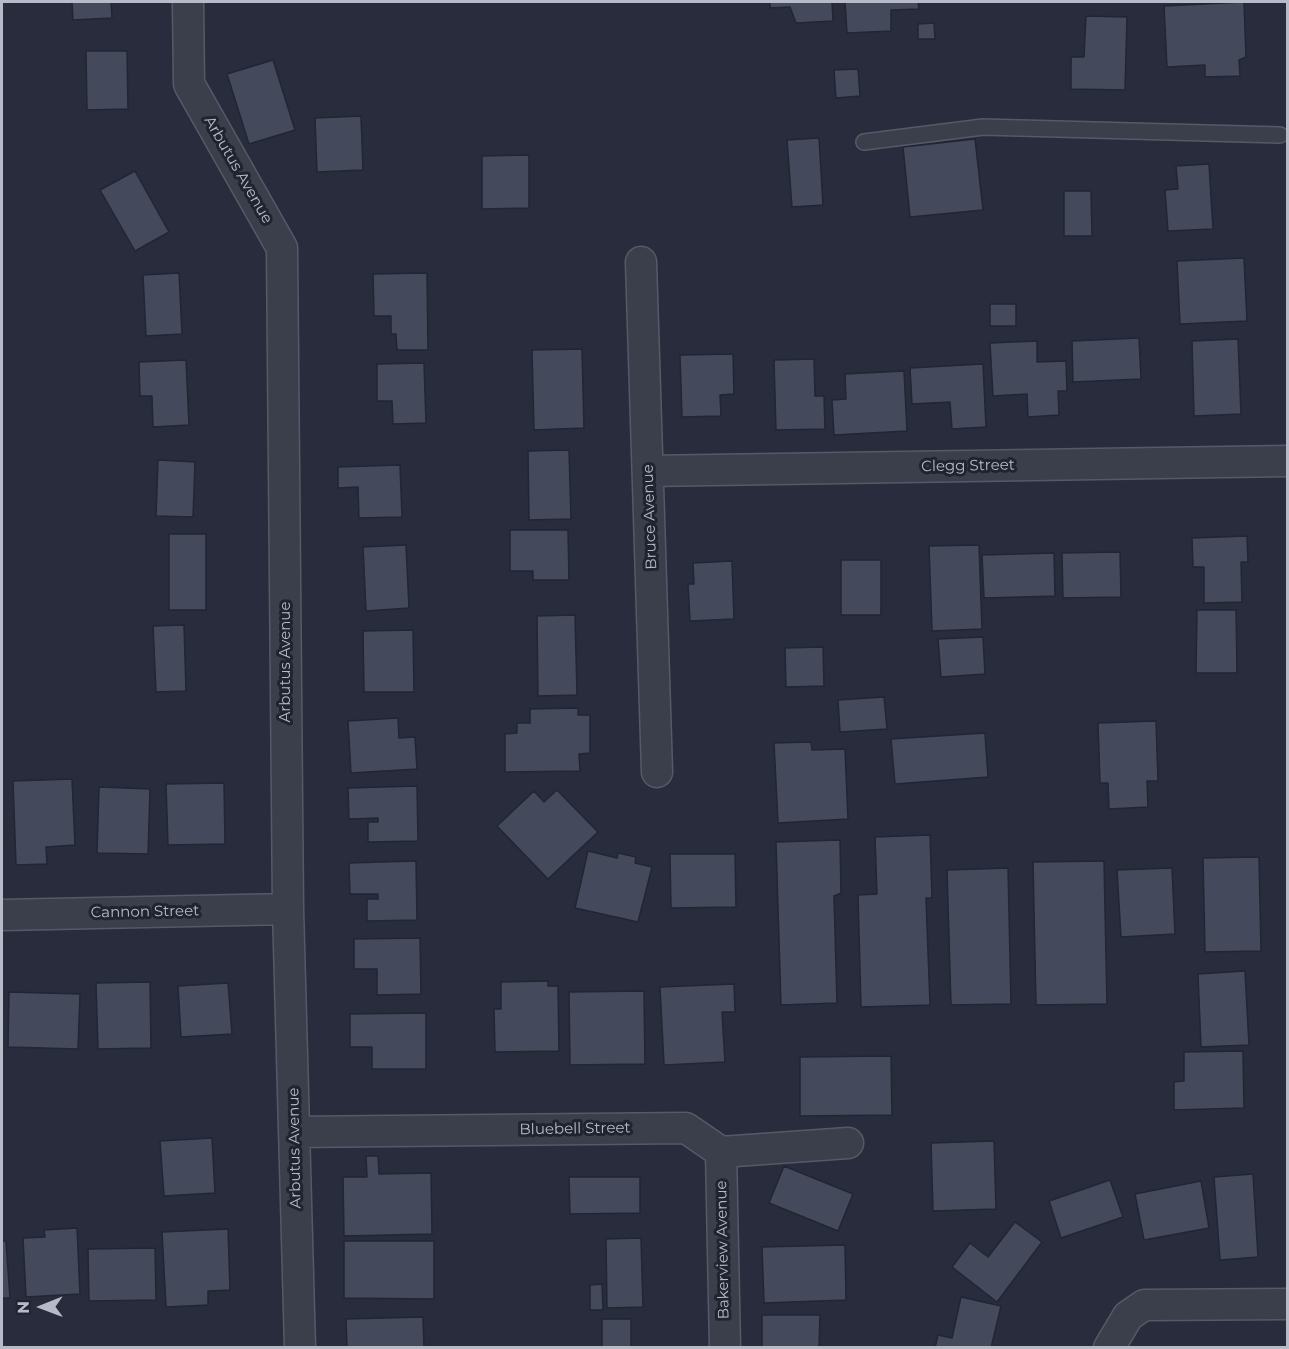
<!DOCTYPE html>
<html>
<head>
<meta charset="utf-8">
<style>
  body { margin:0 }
  #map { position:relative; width:1289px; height:1349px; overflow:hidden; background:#282c3c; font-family:Montserrat,sans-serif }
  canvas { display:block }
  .frame { position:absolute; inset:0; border:3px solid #b7bac7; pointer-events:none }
  .north { position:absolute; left:12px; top:1277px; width:60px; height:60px; -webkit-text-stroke:4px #202431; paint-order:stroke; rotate:269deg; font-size:16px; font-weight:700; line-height:24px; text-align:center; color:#b7bac7 }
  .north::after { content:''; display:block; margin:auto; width:21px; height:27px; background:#b7bac7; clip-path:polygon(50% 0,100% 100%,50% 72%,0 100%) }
</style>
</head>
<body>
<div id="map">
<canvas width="1289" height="1349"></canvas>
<div class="frame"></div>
<div class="north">N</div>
</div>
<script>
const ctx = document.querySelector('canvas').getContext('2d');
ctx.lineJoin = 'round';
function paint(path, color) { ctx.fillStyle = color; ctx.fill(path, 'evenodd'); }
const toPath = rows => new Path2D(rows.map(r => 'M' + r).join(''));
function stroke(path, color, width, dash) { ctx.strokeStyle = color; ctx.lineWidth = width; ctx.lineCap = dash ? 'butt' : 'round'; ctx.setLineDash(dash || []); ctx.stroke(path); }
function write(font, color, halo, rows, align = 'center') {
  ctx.font = font + ' Montserrat,sans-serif'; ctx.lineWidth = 6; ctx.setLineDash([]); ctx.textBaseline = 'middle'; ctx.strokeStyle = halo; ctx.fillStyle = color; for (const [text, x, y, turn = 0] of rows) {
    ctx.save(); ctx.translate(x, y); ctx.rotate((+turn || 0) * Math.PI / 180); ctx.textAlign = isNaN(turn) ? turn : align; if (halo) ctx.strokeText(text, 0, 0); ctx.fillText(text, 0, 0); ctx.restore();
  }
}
const building = toPath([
  [72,2,111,2,112,18,73,20,72,2],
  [770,2,832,2,833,21,796,23,790,7,770,8,770,2],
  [845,2,918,2,919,9,891,10,891,31,847,33,845,2],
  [1244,2,1246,57,1239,60,1240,76,1205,77,1205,65,1167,67,1164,6,1244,2],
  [1086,16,1127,17,1125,90,1071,89,1071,57,1084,57,1086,16],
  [934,23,935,39,918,39,918,24,934,23],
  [86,51,127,51,128,109,87,110,86,51],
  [273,60,295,130,249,144,227,74,273,60],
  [858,69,860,96,836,98,834,70,858,69],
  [361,116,363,170,317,172,315,118,361,116],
  [819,138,823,205,792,207,787,140,819,138],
  [975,139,983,210,910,217,903,147,975,139],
  [529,155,529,208,482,209,482,156,529,155],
  [1209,164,1213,229,1168,231,1165,190,1178,189,1176,166,1209,164],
  [135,171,169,232,135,251,100,190,135,171],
  [1064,191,1091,191,1092,236,1064,236,1064,191],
  [1244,258,1247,321,1180,324,1177,261,1244,258],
  [179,273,182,334,146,336,143,275,179,273],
  [427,273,428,350,397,350,396,334,391,334,391,316,374,316,373,274,427,273],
  [990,304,1016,304,1016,326,990,326,990,304],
  [1139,338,1141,379,1073,382,1072,341,1139,338],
  [1238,339,1241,414,1194,416,1192,341,1238,339],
  [1037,341,1037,362,1066,361,1067,391,1058,391,1059,415,1028,417,1027,394,993,396,990,343,1037,341],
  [582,349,584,428,534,430,532,350,582,349],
  [733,354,734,394,720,395,721,416,682,417,680,355,733,354],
  [814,359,815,396,824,396,825,429,776,430,774,360,814,359],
  [186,360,189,425,153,427,152,396,140,396,139,362,186,360],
  [424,363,426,423,393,424,392,401,377,401,377,364,424,363],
  [983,364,986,427,952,429,950,402,912,404,910,368,983,364],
  [904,371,907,431,834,435,832,400,846,399,845,374,904,371],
  [569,450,571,519,529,520,528,451,569,450],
  [158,460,195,462,193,517,156,516,158,460],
  [400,465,402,517,359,518,358,487,338,488,338,467,400,465],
  [510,530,568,530,569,580,533,580,533,571,510,571,510,530],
  [169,534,206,534,206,610,169,610,169,534],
  [1247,536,1248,562,1241,562,1242,602,1204,603,1204,567,1193,567,1192,538,1247,536],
  [406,545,409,608,366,611,363,547,406,545],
  [979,545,982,629,932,631,929,546,979,545],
  [1120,552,1121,597,1063,598,1062,553,1120,552],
  [1054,553,1055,596,984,598,982,555,1054,553],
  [841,560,881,560,881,615,841,615,841,560],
  [732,561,734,619,690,621,688,584,694,584,693,563,732,561],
  [1197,610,1236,610,1237,673,1196,673,1197,610],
  [575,615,577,695,538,696,537,616,575,615],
  [184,625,186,691,156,692,153,626,184,625],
  [413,630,414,692,364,692,363,631,413,630],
  [983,637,985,674,941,677,938,639,983,637],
  [823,647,824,686,786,687,785,648,823,647],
  [884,697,887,729,840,732,838,700,884,697],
  [578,708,578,715,590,715,590,753,579,754,580,771,505,772,505,734,517,733,517,723,530,723,530,709,578,708],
  [398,718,399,738,415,737,417,769,351,773,348,721,398,718],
  [1156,721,1158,781,1147,781,1148,807,1109,809,1108,783,1100,783,1098,723,1156,721],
  [985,733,988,777,895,784,891,739,985,733],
  [811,742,812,750,845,749,848,819,778,823,774,743,811,742],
  [72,779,75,845,46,847,47,864,16,865,13,781,72,779],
  [224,783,225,844,168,845,166,784,224,783],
  [417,786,418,841,368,842,368,822,378,822,378,818,349,819,348,788,417,786],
  [99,787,150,789,148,854,97,853,99,787],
  [557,790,598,832,548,879,497,826,534,791,544,802,557,790],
  [930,835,932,898,926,898,930,1005,861,1007,858,895,877,894,875,837,930,835],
  [840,840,841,893,834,896,837,1003,781,1005,776,842,840,840],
  [588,851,617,858,618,853,636,857,635,863,652,867,638,922,575,908,588,851],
  [670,854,735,854,736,907,671,908,670,854],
  [1259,857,1261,951,1205,952,1203,858,1259,857],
  [416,861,417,920,367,921,367,899,378,899,378,894,350,894,349,863,416,861],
  [1104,861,1107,1004,1036,1005,1033,862,1104,861],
  [1008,868,1011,1004,951,1005,947,870,1008,868],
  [1172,868,1175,934,1121,937,1117,870,1172,868],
  [420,938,421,994,377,995,377,969,354,969,354,939,420,938],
  [1245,971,1249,1045,1201,1047,1198,974,1245,971],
  [548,981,548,986,558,986,559,1051,495,1052,494,1009,501,1009,501,982,548,981],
  [150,982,151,1048,98,1049,96,983,150,982],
  [228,983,232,1034,181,1037,178,986,228,983],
  [734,984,735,1012,722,1012,725,1062,664,1065,660,987,734,984],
  [644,991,645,1064,570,1065,569,992,644,991],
  [9,992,80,994,78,1049,8,1047,9,992],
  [426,1013,426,1069,372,1069,372,1047,350,1047,350,1014,426,1013],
  [1243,1051,1244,1108,1174,1110,1174,1082,1184,1081,1184,1052,1243,1051],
  [891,1056,892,1115,800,1116,800,1057,891,1056],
  [212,1138,215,1193,164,1196,160,1141,212,1138],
  [994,1141,996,1209,933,1211,931,1143,994,1141],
  [366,1156,378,1156,379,1174,431,1173,432,1234,344,1236,343,1177,367,1177,366,1156],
  [784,1166,853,1194,838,1231,769,1203,784,1166],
  [1253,1174,1258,1257,1220,1260,1214,1177,1253,1174],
  [569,1177,640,1177,640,1213,570,1214,569,1177],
  [1110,1180,1123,1217,1061,1238,1049,1201,1110,1180],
  [1201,1181,1209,1228,1144,1240,1135,1194,1201,1181],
  [1015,1222,1042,1242,997,1302,952,1267,970,1243,988,1257,1015,1222],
  [77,1228,80,1294,26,1297,23,1238,45,1237,44,1230,77,1228],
  [228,1229,230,1290,208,1291,208,1305,166,1307,162,1232,228,1229],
  [641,1238,643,1307,607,1308,606,1239,641,1238],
  [2,1241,6,1241,10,1298,2,1298,2,1241],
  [344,1241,434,1241,434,1299,344,1298,344,1241],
  [845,1245,846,1300,764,1303,762,1247,845,1245],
  [155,1248,156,1300,89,1301,88,1249,155,1248],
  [602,1284,603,1310,590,1310,590,1285,602,1284],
  [961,1297,1001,1306,991,1348,935,1348,938,1335,952,1338,961,1297],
  [762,1315,820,1315,819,1348,762,1348,762,1315],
  [423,1317,424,1348,347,1348,346,1319,423,1317],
  [602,1319,631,1319,631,1348,602,1348,602,1319]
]);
paint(building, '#444a5b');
stroke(building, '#222633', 1.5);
const service = toPath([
  [864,142,983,127,1280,135]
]);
const minor = toPath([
  [188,2,189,84,282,248,288,909,300,1348],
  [641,262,657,772],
  [648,471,1288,461],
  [2,915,288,909],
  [294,1132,686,1128,721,1152,848,1143],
  [721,1152,725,1348],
  [1109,1348,1128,1316,1144,1305,1288,1304]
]);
stroke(service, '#565a67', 18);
stroke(minor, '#565a67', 33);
stroke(service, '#3b3f4c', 15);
stroke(minor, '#3b3f4c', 30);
write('15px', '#b7bac7', '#202431', [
  ["Arbutus Avenue",238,170,60],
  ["Clegg Street",968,466,-1],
  ["Bruce Avenue",650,517,-92],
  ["Arbutus Avenue",286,662,-90],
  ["Cannon Street",145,912,-1],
  ["Bluebell Street",575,1129,-1],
  ["Arbutus Avenue",295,1148,-91],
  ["Bakerview Avenue",723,1250,-91]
]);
</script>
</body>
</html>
